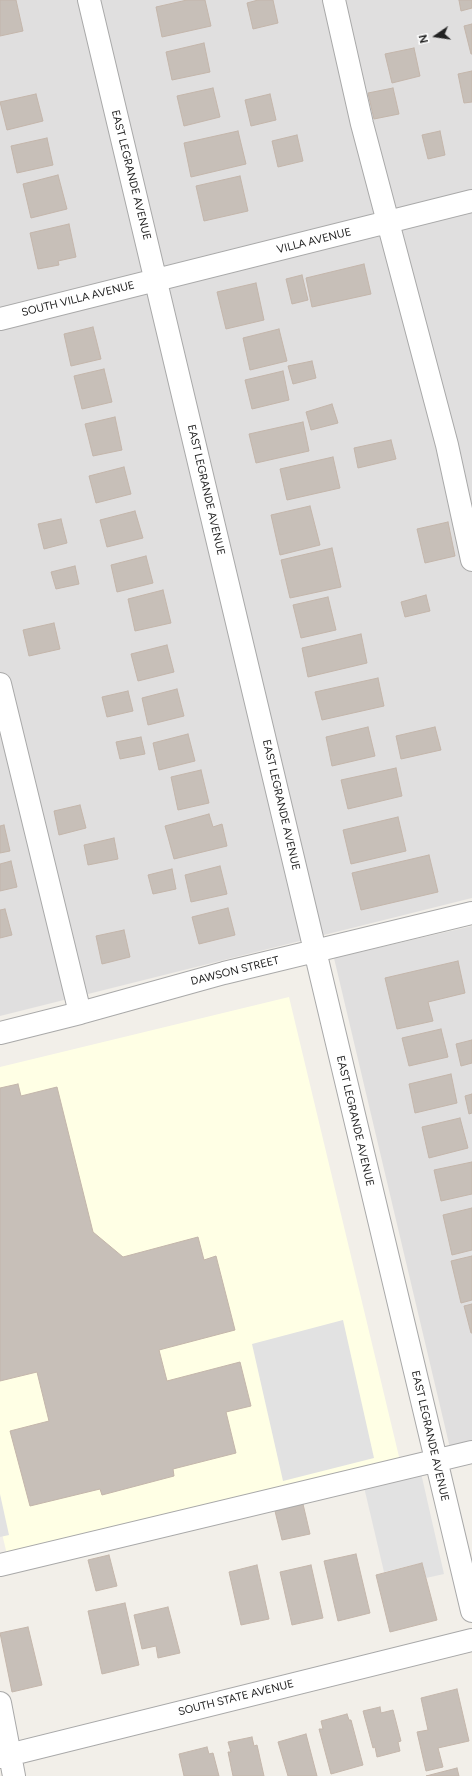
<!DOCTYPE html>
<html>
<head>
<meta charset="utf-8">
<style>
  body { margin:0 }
  #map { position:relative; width:472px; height:1776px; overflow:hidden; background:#f2efe9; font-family:Figtree,sans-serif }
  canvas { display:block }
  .north { position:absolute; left:416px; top:16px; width:40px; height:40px; -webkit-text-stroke:3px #fff; paint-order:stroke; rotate:257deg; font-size:11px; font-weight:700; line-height:16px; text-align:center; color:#222 }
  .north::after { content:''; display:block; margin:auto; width:14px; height:18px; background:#222; clip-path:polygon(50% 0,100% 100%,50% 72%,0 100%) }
</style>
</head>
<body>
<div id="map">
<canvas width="472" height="1776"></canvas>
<div class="north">N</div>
</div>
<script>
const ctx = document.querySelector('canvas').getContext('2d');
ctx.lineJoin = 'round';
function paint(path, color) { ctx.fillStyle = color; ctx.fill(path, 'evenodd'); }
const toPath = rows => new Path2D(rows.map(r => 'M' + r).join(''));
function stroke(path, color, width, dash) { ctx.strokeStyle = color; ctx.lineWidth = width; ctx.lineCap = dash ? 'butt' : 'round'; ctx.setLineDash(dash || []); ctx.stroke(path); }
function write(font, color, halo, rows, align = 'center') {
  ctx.font = font + ' Figtree,sans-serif'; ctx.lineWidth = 3; ctx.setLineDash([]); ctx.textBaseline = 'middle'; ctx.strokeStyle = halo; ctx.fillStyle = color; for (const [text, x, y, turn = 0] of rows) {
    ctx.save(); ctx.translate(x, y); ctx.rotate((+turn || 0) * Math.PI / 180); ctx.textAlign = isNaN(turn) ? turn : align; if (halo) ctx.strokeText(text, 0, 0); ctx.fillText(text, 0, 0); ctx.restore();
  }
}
paint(toPath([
  [0,0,472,0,472,898,0,1016],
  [472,926,472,1443,450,1448,334,958]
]), '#e0dfdf');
paint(toPath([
  [289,997,401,1465,8,1559,0,1525,0,1067]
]), '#ffffe5');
paint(toPath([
  [343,1320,374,1458,283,1481,252,1344],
  [421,1473,444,1574,426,1578,422,1563,384,1572,364,1487],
  [0,1494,9,1535,0,1537]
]), '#e2e2e2');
const building = toPath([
  [0,0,16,0,23,31,0,36,0,0],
  [187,0,205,0,211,26,162,37,156,7,187,0],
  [258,0,273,0,278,23,253,29,247,3,258,0],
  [459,0,472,0,472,8,461,11,459,0],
  [472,24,472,54,471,54,464,26,472,24],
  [204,43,210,72,172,80,166,52,204,43],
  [414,48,420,76,392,83,385,54,414,48],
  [472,71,472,102,464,103,458,74,472,71],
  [213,88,220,117,184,126,177,96,213,88],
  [393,88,399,114,374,119,368,93,393,88],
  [36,94,43,121,7,130,0,102,36,94],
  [270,94,276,120,251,126,245,100,270,94],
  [238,131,246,164,191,177,184,143,238,131],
  [440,131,445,155,428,159,422,135,440,131],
  [297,135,303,161,278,167,272,141,297,135],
  [47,138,53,165,17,173,11,146,47,138],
  [58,175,67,209,31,218,23,184,58,175],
  [240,176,248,211,204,221,196,186,240,176],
  [69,224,76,257,58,261,59,265,38,269,30,233,69,224],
  [364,264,371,294,312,307,306,278,364,264],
  [302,275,308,300,292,304,286,279,302,275],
  [256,283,264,320,226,329,217,292,256,283],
  [93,327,101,359,71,366,64,334,93,327],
  [279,329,287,361,250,370,243,338,279,329],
  [312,361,316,378,293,384,288,366,312,361],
  [104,369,112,402,82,409,74,376,104,369],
  [283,371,289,400,252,409,245,380,283,371],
  [332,404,338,423,311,430,306,412,332,404],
  [115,417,122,450,93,456,85,424,115,417],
  [303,422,309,451,256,463,249,434,303,422],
  [391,440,396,459,358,468,354,448,391,440],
  [333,457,340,488,287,500,280,469,333,457],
  [124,467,131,494,96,503,89,476,124,467],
  [310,506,320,545,280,555,271,515,310,506],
  [135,511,143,538,107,547,100,520,135,511],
  [61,519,67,543,44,549,38,524,61,519],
  [448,522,455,556,425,563,417,529,448,522],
  [332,548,341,587,290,598,281,560,332,548],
  [146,556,153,583,117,592,111,565,146,556],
  [75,566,79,584,56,589,51,572,75,566],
  [163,590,171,623,135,631,128,599,163,590],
  [426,595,430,611,405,617,401,602,426,595],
  [328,597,336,630,301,638,293,605,328,597],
  [54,623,60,649,29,656,23,630,54,623],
  [361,634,367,663,308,677,302,648,361,634],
  [167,645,174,672,138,681,131,654,167,645],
  [378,678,384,706,322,720,315,692,378,678],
  [177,689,184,716,148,725,142,698,177,689],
  [128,691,133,711,107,717,102,697,128,691],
  [368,727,375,756,332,766,326,737,368,727],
  [435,727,441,750,401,759,396,736,435,727],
  [188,734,195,761,159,770,153,743,188,734],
  [141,737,145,754,120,759,116,742,141,737],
  [396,768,402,796,348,809,341,780,396,768],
  [201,770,209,803,178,810,171,777,201,770],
  [80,805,86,828,59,835,54,811,80,805],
  [209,814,213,827,222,824,227,846,174,859,165,826,209,814],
  [398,817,406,851,351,864,343,830,398,817],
  [4,825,10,851,0,853,0,826,4,825],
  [114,838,118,859,88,865,84,845,114,838],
  [429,855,438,892,361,910,352,873,429,855],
  [11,861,17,887,0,891,0,864,11,861],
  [220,866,227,894,191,902,185,875,220,866],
  [172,869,176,889,153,894,148,875,172,869],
  [228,908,235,935,199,944,192,917,228,908],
  [5,909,12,935,0,938,0,910,5,909],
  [124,930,130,957,102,964,96,936,124,930],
  [458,961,465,993,428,1002,433,1021,397,1029,385,978,458,961],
  [441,1029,448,1057,409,1066,402,1038,441,1029],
  [472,1040,472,1063,461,1066,456,1044,472,1040],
  [451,1074,457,1103,415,1113,409,1084,451,1074],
  [18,1084,21,1096,57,1087,93,1232,123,1257,198,1237,204,1260,216,1256,235,1330,159,1350,167,1381,240,1362,251,1406,226,1412,236,1453,173,1469,174,1476,102,1495,100,1489,30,1506,10,1431,49,1421,37,1372,0,1381,0,1088,18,1084],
  [472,1094,472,1113,469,1114,465,1096,472,1094],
  [460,1118,468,1148,429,1158,422,1127,460,1118],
  [472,1162,472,1194,441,1201,434,1170,472,1162],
  [472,1208,472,1250,452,1255,443,1215,472,1208],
  [472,1256,472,1300,461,1303,451,1261,472,1256],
  [472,1304,472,1333,471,1333,464,1306,472,1304],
  [303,1504,310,1534,282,1540,275,1511,303,1504],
  [356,1554,370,1613,338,1621,324,1561,356,1554],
  [109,1555,117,1586,96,1591,88,1560,109,1555],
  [422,1563,437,1620,390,1632,376,1575,422,1563],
  [257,1565,269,1619,241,1625,229,1572,257,1565],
  [311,1565,323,1618,292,1625,280,1572,311,1565],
  [125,1603,139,1665,102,1674,88,1611,125,1603],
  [168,1607,180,1653,158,1658,156,1646,142,1649,134,1615,168,1607],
  [28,1627,42,1685,12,1692,0,1633,28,1627],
  [457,1689,469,1741,438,1748,443,1767,426,1771,417,1732,428,1730,421,1698,457,1689],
  [380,1707,381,1713,393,1710,401,1741,398,1742,400,1751,377,1757,375,1747,373,1748,363,1711,380,1707],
  [347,1714,349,1720,351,1720,363,1765,331,1774,319,1729,323,1729,321,1721,347,1714],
  [306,1734,317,1776,288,1776,278,1742,306,1734],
  [252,1737,254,1746,257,1745,264,1776,233,1776,228,1752,231,1752,228,1742,252,1737],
  [207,1747,209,1754,213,1753,219,1776,184,1776,179,1754,207,1747],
  [457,1768,459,1776,426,1776,457,1768]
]);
paint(building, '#c7bfb8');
stroke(building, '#c4b6ab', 1);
const minor = toPath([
  [89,0,472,1611],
  [334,0,362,124,447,445,472,560],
  [0,319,472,201],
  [0,684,80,1013],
  [0,1033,80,1013,224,973,472,913],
  [0,1565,472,1452],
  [0,1703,14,1776],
  [0,1757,472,1640]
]);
stroke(minor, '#a9a9a9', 24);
stroke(minor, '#fff', 22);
write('11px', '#222', '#fff', [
  ["EAST LEGRANDE AVENUE",131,175,76],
  ["VILLA AVENUE",314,241,-14],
  ["SOUTH VILLA AVENUE",78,299,-14],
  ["EAST LEGRANDE AVENUE",206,490,77],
  ["EAST LEGRANDE AVENUE",281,805,77],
  ["DAWSON STREET",235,971,-14],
  ["EAST LEGRANDE AVENUE",355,1121,77],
  ["EAST LEGRANDE AVENUE",430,1436,77],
  ["SOUTH STATE AVENUE",236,1698,-14]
]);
</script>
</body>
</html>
